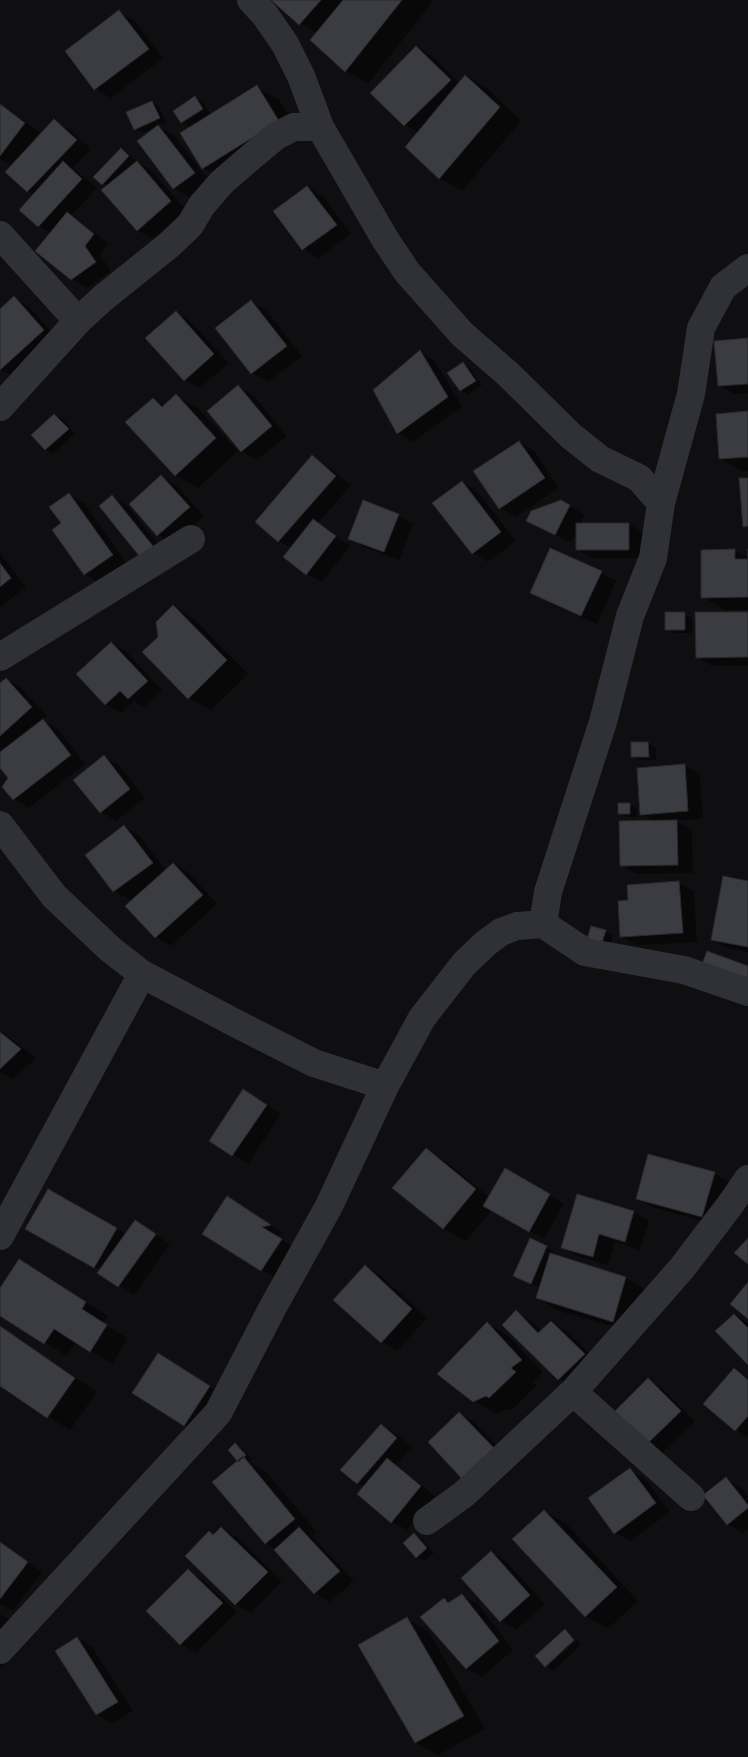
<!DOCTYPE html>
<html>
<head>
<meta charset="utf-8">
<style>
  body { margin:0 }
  canvas { display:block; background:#0f0f11 }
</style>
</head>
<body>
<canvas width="748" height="1757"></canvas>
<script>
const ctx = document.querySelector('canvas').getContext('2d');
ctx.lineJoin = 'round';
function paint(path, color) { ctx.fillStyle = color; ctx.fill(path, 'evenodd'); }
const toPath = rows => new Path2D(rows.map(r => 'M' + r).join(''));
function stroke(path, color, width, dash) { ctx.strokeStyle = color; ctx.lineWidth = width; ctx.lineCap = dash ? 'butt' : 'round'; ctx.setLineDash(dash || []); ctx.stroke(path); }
paint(toPath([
  [273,0,432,0,433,1,368,84,346,71,311,40,317,33,300,23],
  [119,12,135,21,163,58,111,98,95,89],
  [417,47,432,56,460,84,466,76,488,89,521,121,462,191,439,178,419,133,405,125,372,93],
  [257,87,279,100,301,134,225,181,203,168,191,127,182,122,195,98,202,102,211,115],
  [152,102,159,106,166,123,158,126,174,135,210,182,189,197,174,188,155,128,143,133,135,129],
  [0,104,40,132,33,141,34,142,55,121,70,130,91,149,73,168,97,188,71,216,82,223,109,244,100,255,111,271,87,288,72,279,51,233,38,226,34,195,28,191,12,166,0,159],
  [121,149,128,154,136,161,152,171,186,210,153,239,137,230,108,187,95,177],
  [307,187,323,196,351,234,318,258,303,249,274,212],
  [14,298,29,307,59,339,15,378,0,370,0,310],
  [251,302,266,310,302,356,268,382,252,373,217,328],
  [176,313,191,322,229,363,200,388,185,380],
  [748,340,748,393,734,394,719,385],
  [420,352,435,361,462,406,413,442,398,433],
  [463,363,470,368,482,385,468,395,461,390],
  [238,387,253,395,287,436,257,460,242,451,208,412],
  [176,396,198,408,238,451,198,488,175,475,153,399,165,406],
  [748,413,748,471,743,472,721,459],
  [55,415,62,419,75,433,53,454,46,450],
  [519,442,534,451,559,488,516,517,500,508,475,472],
  [312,457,327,466,351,485,318,523,350,546,322,582,307,574,291,548,279,541,256,521],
  [161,476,176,485,204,516,173,544,158,535],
  [462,482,477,491,516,541,488,562,473,553],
  [69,494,84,503,127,564,100,583,85,574,63,523],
  [112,497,128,506,171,561,160,570],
  [561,501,585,515,580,524,629,524,644,533,644,558,592,558,577,549,577,531,571,543,528,521],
  [398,515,413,524,399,560,364,547,349,538],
  [551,550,601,573,616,581,597,624,546,601,531,593],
  [735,550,748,558,748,610,725,610,702,597],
  [0,553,26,587,0,607],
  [173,607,195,620,248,674,211,710,189,698,159,637],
  [748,613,748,666,712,666,697,657],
  [684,614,692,618,692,633,674,633,666,629],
  [111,643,127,652,162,690,144,707,134,701,121,713,105,704],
  [6,679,21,688,47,716,42,720,58,729,85,764,29,808,14,799,4,787,9,778,0,767,0,684],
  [632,743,648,743,656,748,656,760,639,760,632,756],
  [104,757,119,765,145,798,116,821,101,812],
  [685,765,700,774,703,819,676,821,692,830,693,873,636,874,621,865,656,822,642,814],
  [630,804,637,808,637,817,627,817,620,813],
  [124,826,139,835,166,871,174,864,189,873,217,904,171,946,156,937,138,893,130,900,114,891],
  [748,882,748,952,727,948,712,939],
  [679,883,694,891,697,942,637,945,622,937,629,902],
  [605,931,613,936,609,949,595,945],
  [0,1030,36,1058,13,1079,0,1072],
  [259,1100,281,1114,248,1164,211,1141],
  [426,1150,448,1163,490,1197,505,1170,564,1204,544,1239,492,1210,466,1241,443,1228],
  [714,1173,729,1182,717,1225,652,1207,637,1199],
  [49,1191,126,1234,135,1221,170,1244,134,1295,99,1272,100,1270,27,1229],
  [577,1196,634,1212,649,1221,640,1250,615,1242,608,1265,577,1256,562,1248],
  [227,1197,285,1234,275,1236,297,1249,277,1279,204,1234],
  [530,1240,554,1251,552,1255,626,1278,648,1291,635,1333,559,1311,537,1298,540,1288,522,1280],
  [365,1267,380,1275,427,1318,397,1351,382,1342,334,1300],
  [41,1274,108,1316,103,1323,128,1338,112,1364,76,1342,67,1356,0,1315,0,1291],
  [516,1312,531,1321,542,1331,551,1322,566,1331,599,1363,574,1388,559,1379],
  [734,1315,748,1323,748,1363],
  [487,1323,509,1336,543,1373,532,1382,537,1385,512,1410,509,1409,496,1414,473,1401],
  [0,1326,97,1392,70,1430,48,1417,0,1385],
  [173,1363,225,1396,200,1434,133,1392],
  [734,1370,748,1378,748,1437,736,1430,705,1404],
  [648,1380,663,1389,695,1421,659,1456,644,1447],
  [460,1414,475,1423,510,1459,479,1488],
  [381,1425,396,1434,412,1447,396,1465,435,1496,407,1530,391,1521,364,1487,357,1483],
  [236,1445,243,1449,252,1460,249,1462,265,1471,317,1532,312,1536,354,1581,330,1602,315,1593,275,1549,266,1543,239,1461],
  [630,1470,645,1479,670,1512,630,1541,615,1533],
  [726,1479,741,1487,748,1496,748,1529,743,1533,727,1524],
  [544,1511,567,1524,638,1601,608,1629,585,1616],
  [221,1528,237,1537,282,1581,251,1613,236,1604,210,1533,214,1536],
  [414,1535,422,1539,434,1553,424,1561,416,1557],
  [0,1542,42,1572,13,1611,0,1604],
  [492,1553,507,1562,545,1604,516,1630,501,1621,463,1578],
  [188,1571,203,1580,237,1612,196,1653,181,1644,148,1611],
  [462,1596,478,1604,513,1650,482,1677,466,1668,444,1600,450,1603],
  [0,1614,26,1630,2,1668,0,1667],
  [407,1619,429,1632,485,1729,438,1755,416,1743,360,1645],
  [77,1638,92,1647,133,1711,112,1723,97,1715,57,1651],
  [577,1640,581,1645,553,1671,547,1667]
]), '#0007');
const building = toPath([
  [271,0,321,0,299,25,271,0],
  [343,0,402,0,345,72,310,40,343,0],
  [119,10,149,49,94,90,65,51,119,10],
  [416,46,451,80,404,126,370,93,416,46],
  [465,75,500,107,439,179,405,147,465,75],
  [257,85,279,121,202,169,180,133,257,85],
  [195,96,203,109,181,123,173,111,195,96],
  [152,101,160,118,134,130,126,112,152,101],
  [0,104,25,123,0,156,0,104],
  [54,119,77,140,27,192,5,172,54,119],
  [158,125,195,173,173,189,137,141,158,125],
  [121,148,129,156,102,185,93,177,121,148],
  [63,161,82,179,38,227,19,210,63,161],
  [137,161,171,201,137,231,101,190,137,161],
  [307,186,337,225,302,250,273,211,307,186],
  [67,212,94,234,85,246,96,262,71,280,35,251,67,212],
  [14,296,44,330,0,370,0,309,14,296],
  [251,300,287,346,251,374,215,328,251,300],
  [176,311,214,354,184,381,145,338,176,311],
  [748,338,748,384,718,386,714,341,748,338],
  [420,350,448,397,397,434,373,390,420,350],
  [463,362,476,381,460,391,447,373,463,362],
  [238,385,272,426,241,452,207,411,238,385],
  [176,394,216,438,175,476,125,422,153,398,162,407,176,394],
  [748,411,748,457,719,459,716,414,748,411],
  [54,414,69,429,45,450,31,435,54,414],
  [519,441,545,478,499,509,473,471,519,441],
  [312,455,336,476,278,542,255,522,312,455],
  [161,475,190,507,157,536,129,504,161,475],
  [739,478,748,478,748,526,743,527,739,478],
  [462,481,501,532,472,554,432,503,462,481],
  [69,493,113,555,84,575,52,530,61,523,49,507,69,493],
  [112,495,157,551,144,562,99,506,112,495],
  [363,500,399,514,384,552,348,539,363,500],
  [561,500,570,505,555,535,526,521,531,511,561,500],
  [313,519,336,536,306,575,283,557,313,519],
  [576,523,629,523,629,550,576,550,576,523],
  [550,548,602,571,581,616,530,593,550,548],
  [735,549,735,559,748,559,748,549,748,597,701,598,701,550,735,549],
  [0,563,11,578,0,587,0,563],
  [173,605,227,660,188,699,142,652,158,637,156,622,173,605],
  [665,612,685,612,685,630,665,630,665,612],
  [695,612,748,612,748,657,696,658,695,612],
  [111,642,148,681,128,699,120,691,105,705,76,674,111,642],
  [6,678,32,707,0,736,0,683,6,678],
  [43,719,71,755,13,800,2,787,8,778,0,768,0,752,43,719],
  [631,742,648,742,649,757,631,757,631,742],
  [104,755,130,789,100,813,73,780,104,755],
  [685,764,688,811,640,815,637,768,685,764],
  [618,803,630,803,630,814,618,814,618,803],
  [677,820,678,865,620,866,619,821,677,820],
  [124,825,153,863,113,892,85,855,124,825],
  [173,863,203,895,155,938,125,906,173,863],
  [723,876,748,881,748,947,711,940,723,876],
  [679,881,683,933,620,937,618,901,628,900,627,885,679,881],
  [591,926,606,930,601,946,586,942,591,926],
  [707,951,748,966,748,987,700,970,707,951],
  [0,1032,21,1049,0,1069,0,1032],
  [243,1089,267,1105,232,1156,209,1141,243,1089],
  [426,1148,476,1189,443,1229,392,1188,426,1148],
  [648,1154,715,1172,702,1217,636,1199,648,1154],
  [505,1168,550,1194,529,1232,483,1206,505,1168],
  [48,1189,117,1228,94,1268,25,1229,48,1189],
  [577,1194,634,1211,625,1242,599,1234,593,1257,561,1248,577,1194],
  [227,1196,271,1225,262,1227,282,1239,261,1271,202,1234,227,1196],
  [135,1220,156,1234,118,1287,97,1273,135,1220],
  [530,1238,547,1246,531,1284,513,1276,530,1238],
  [748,1238,748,1264,734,1253,748,1238],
  [550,1253,626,1277,613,1322,536,1298,550,1253],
  [19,1259,86,1302,82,1309,107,1325,90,1352,54,1329,44,1344,0,1316,0,1288,19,1259],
  [365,1265,412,1309,381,1343,333,1300,365,1265],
  [748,1282,748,1319,730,1304,748,1282],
  [516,1310,538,1333,551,1321,585,1354,558,1380,502,1325,516,1310],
  [734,1314,748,1328,748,1365,715,1331,734,1314],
  [487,1322,522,1360,511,1368,516,1372,489,1398,486,1396,473,1402,437,1374,487,1322],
  [0,1326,75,1378,47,1418,0,1386,0,1326],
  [158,1353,210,1386,184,1426,132,1393,158,1353],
  [734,1368,748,1380,748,1416,735,1431,703,1404,734,1368],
  [648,1378,681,1411,643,1448,611,1415,648,1378],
  [459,1412,496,1450,463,1480,428,1442,459,1412],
  [381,1424,397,1438,357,1484,340,1470,381,1424],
  [235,1443,246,1455,238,1462,228,1450,235,1443],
  [243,1456,295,1519,265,1544,212,1482,243,1456],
  [387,1458,421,1486,391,1523,357,1494,387,1458],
  [630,1468,656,1503,614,1534,588,1498,630,1468],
  [726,1477,748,1505,748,1508,727,1525,703,1495,726,1477],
  [544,1510,617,1587,585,1617,512,1539,544,1510],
  [221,1527,268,1572,235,1605,185,1556,209,1531,213,1535,221,1527],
  [299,1527,340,1571,314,1594,274,1550,299,1527],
  [414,1533,427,1548,416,1558,403,1543,414,1533],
  [0,1542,28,1562,0,1599,0,1542],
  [491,1551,530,1595,500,1622,461,1578,491,1551],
  [188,1569,223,1603,180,1645,146,1611,188,1569],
  [462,1594,499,1641,466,1669,420,1617,444,1598,448,1603,462,1594],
  [407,1617,464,1716,415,1743,358,1645,407,1617],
  [565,1629,574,1640,545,1667,535,1656,565,1629],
  [77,1637,118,1702,96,1715,55,1651,77,1637]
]);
paint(building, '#3b3c41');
stroke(building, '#29292d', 1);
stroke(toPath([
  [251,0,265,15,285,44,301,76,320,127,385,239,407,272,462,334,508,374,571,436,600,459,639,478,661,503],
  [0,235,78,321],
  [0,407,78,321,103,298,169,245,190,225,202,205,222,182,251,157,276,136,294,127,320,127],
  [0,657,191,539],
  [0,825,54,896,110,949,142,974,239,1025,314,1063,385,1086],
  [543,924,548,892,603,722,630,616,653,558,661,503,691,394,701,328,723,287,748,268],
  [0,1236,142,974],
  [573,1392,691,1497],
  [427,1521,464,1494,573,1392,682,1268,730,1205,748,1179],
  [0,1650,218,1413,273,1307,329,1206,385,1086,422,1018,464,964,486,943,501,932,517,926,543,924,585,952,684,970,748,992]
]), '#303136', 28);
</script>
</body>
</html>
